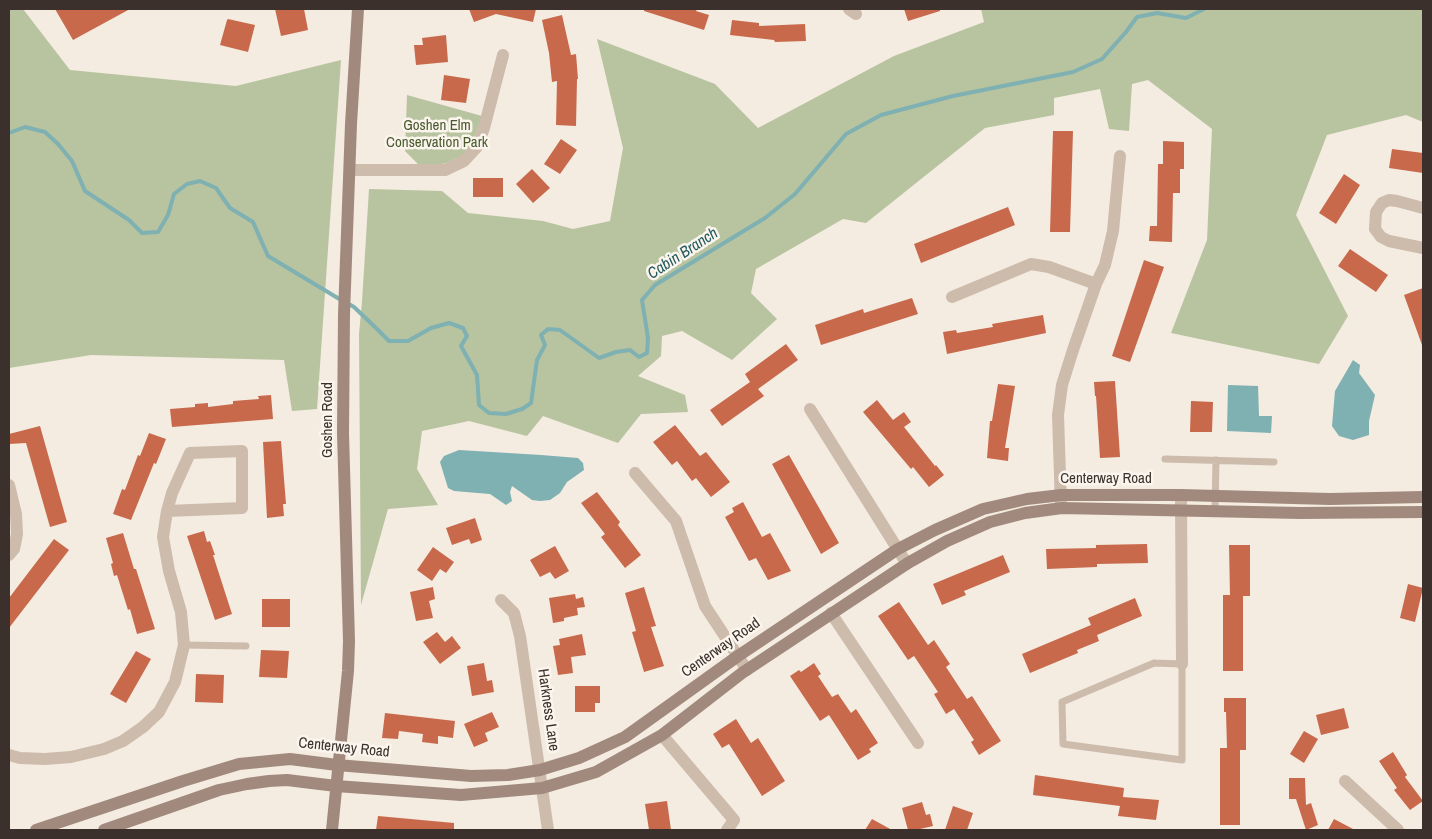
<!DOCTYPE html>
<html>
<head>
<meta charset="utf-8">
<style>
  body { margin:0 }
  #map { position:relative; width:1432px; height:839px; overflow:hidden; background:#f4ebe1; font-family:"Archivo Narrow",sans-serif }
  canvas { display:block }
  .frame { position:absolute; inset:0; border:10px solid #3b302b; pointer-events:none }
</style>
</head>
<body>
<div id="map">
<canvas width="1432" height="839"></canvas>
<div class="frame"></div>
</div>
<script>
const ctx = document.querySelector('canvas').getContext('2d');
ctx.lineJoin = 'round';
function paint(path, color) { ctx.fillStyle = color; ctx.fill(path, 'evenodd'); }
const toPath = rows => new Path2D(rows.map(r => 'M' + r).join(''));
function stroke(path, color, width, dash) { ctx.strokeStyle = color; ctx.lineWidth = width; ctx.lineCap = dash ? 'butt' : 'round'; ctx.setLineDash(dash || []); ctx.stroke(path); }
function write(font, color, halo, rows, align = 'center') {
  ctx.font = font + ' "Archivo Narrow",sans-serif'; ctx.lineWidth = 5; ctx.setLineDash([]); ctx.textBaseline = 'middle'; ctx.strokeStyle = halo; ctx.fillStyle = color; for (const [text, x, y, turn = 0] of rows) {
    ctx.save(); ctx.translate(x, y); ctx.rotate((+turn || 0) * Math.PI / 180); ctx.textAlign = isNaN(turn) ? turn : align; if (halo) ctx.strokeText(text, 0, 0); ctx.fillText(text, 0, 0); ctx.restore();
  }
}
paint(toPath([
  [9,9,23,9,70,70,236,86,341,60,317,409,292,411,284,360,91,355,9,368],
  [981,9,1423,9,1423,122,1406,115,1327,135,1296,215,1348,316,1319,364,1171,333,1207,240,1212,129,1148,80,1132,84,1129,131,1109,129,1100,89,1054,98,1054,115,985,128,866,223,843,219,756,269,751,293,777,319,732,360,682,331,662,336,661,356,638,376,685,395,688,412,641,414,618,443,543,416,527,436,469,421,422,431,417,469,438,505,388,509,361,605,359,334,362,302,369,189,442,191,468,213,543,221,573,229,610,221,623,148,597,39,715,84,758,128,894,56,984,22],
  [407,95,482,116,473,142,469,148,461,156,446,163,438,165,419,165,405,151]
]), '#b8c4a0');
paint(toPath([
  [1353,360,1360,365,1359,373,1375,395,1369,421,1369,435,1353,440,1339,436,1332,426,1335,391],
  [1228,385,1258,386,1259,416,1272,416,1271,433,1227,431],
  [459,450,541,455,578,458,583,463,584,470,567,482,560,493,550,500,540,501,532,500,512,486,510,492,512,501,506,505,490,494,454,491,448,488,440,462,444,456]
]), '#7fb0b2');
stroke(toPath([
  [9,133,25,127,45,132,58,144,72,161,85,191,129,220,142,233,158,232,168,215,174,194,187,184,200,181,216,188,230,208,253,222,268,256,341,300],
  [347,303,354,307,376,328,389,341,408,341,431,328,449,323,463,328,467,336,461,346,477,375,479,405,489,413,506,414,522,409,531,403,537,360,545,345,541,335,548,329,560,330,599,358,616,352,630,350,639,357,647,353,648,338,642,300,655,285,765,218,795,194,846,134,881,115,953,96,1073,72,1102,59,1126,32,1137,17,1157,13,1186,18,1204,9]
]), '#7fb0b2', 4);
paint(toPath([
  [55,9,130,9,73,40],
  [275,9,304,9,308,30,281,36],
  [469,9,536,9,533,22,496,14,474,22],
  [644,9,697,9,696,11,709,15,704,30,644,11],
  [904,9,940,9,940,11,908,21],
  [562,15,571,55,576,54,578,79,577,79,576,126,556,125,557,81,552,82,549,53,542,20],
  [228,19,255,25,248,52,220,45,227,20],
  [732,20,759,23,759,26,805,24,806,41,775,42,774,40,730,35],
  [446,35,448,62,416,65,414,45,423,45,422,38],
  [444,75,470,79,466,103,441,100],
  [1053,131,1073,131,1070,232,1050,232],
  [561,139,577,150,560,174,544,164],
  [1163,141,1184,142,1184,169,1180,169,1180,193,1173,193,1172,242,1149,241,1150,226,1157,226,1158,164,1163,164],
  [1392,149,1423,153,1423,173,1389,168],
  [532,169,550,188,533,203,516,184],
  [1344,174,1360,185,1336,224,1319,213],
  [473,178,503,178,503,197,473,197],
  [1008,207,1015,225,921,263,914,244],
  [1350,249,1388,275,1376,292,1338,266],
  [1144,260,1164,267,1130,362,1112,356],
  [1423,288,1423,344,1422,345,1404,295],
  [912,298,918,314,821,345,815,325,863,309,864,313],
  [1043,315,1046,333,947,354,943,332,956,330,957,333,993,327,992,324],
  [786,344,798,360,758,389,764,396,722,426,710,410,750,382,745,374],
  [1115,381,1120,457,1100,458,1096,396,1095,396,1094,382],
  [998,384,1015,386,1005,448,1009,448,1008,461,987,458,990,421,992,421],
  [271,395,273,419,172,427,170,409,195,407,195,404,208,403,208,407,233,404,233,401,259,399,258,396],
  [877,400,893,420,904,412,911,422,904,427,935,466,936,465,944,475,929,487,913,467,911,469,863,412],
  [1191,401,1213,402,1212,432,1190,432],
  [675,425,700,456,706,452,730,482,711,497,696,478,692,481,677,461,672,465,653,442],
  [40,426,67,522,50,527,26,443,9,444,9,434],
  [149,433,166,439,156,464,154,463,131,520,113,514,122,489,125,490,138,455,140,456],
  [281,441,286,504,283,504,284,516,267,518,263,442],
  [789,455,839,543,821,554,772,464],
  [597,492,620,522,618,525,641,555,625,568,601,537,605,534,581,503],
  [743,502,762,537,770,533,791,571,768,580,756,558,749,561,725,517,734,512,732,508],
  [475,518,482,540,471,544,469,539,452,545,446,528],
  [204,531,207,542,210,541,215,555,213,555,232,614,215,620,187,536],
  [123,533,134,569,136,569,155,629,137,634,130,609,128,610,117,575,114,576,111,564,113,563,106,538],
  [54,539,69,550,9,628,9,598],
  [1147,544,1148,563,1097,564,1097,567,1047,569,1046,549,1096,548,1096,545],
  [1229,545,1250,545,1250,596,1243,596,1243,671,1223,671,1223,595,1230,595],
  [555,546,569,571,555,579,550,572,540,577,530,560],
  [433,547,454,562,446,573,440,569,432,581,417,570],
  [1003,555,1010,572,964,591,966,595,942,605,933,584],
  [1408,584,1423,588,1415,622,1400,618],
  [433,587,435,599,429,601,433,618,416,621,410,592],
  [644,587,656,626,651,627,664,666,644,672,632,632,636,631,625,593],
  [575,594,576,599,583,597,585,607,577,608,578,615,564,618,564,621,553,623,549,598],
  [1135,598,1142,616,1097,635,1099,641,1077,650,1078,653,1030,673,1022,654,1091,625,1088,618],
  [262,599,290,599,290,627,262,627],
  [899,602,928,645,934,640,950,664,946,667,967,699,972,696,1001,741,979,755,971,742,974,740,954,709,946,714,934,694,938,692,914,656,908,660,878,616],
  [437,632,445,642,452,636,461,648,440,664,423,642],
  [582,634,586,655,571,657,573,673,558,675,553,646,560,645,559,639],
  [261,650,289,651,287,678,259,677],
  [136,651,151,659,126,703,110,694],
  [484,663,487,681,492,680,494,692,472,696,467,666],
  [814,663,821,674,818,676,832,697,838,694,851,713,856,709,878,743,869,749,871,752,858,760,829,715,820,721,790,676,799,670,801,672],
  [196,674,224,675,223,703,195,702],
  [575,686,600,686,600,703,595,703,595,712,575,712],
  [1224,698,1246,698,1246,750,1240,750,1240,825,1220,825,1220,748,1227,748,1226,712,1224,712],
  [1344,708,1349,728,1321,735,1316,715],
  [492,712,499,727,485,733,488,741,474,747,464,724],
  [385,713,455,721,453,738,438,736,438,744,422,742,423,734,399,731,398,739,382,738],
  [736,719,751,743,758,738,785,781,762,796,729,744,722,748,713,734],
  [1304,731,1318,739,1304,763,1290,754],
  [1393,752,1407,775,1405,777,1423,801,1410,810,1394,790,1397,788,1379,761],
  [1035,775,1124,788,1123,797,1159,800,1156,820,1118,816,1120,806,1033,795],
  [1289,778,1305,778,1306,805,1311,803,1318,825,1306,830,1296,799,1289,799],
  [667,801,671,830,649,830,645,804],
  [922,802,926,815,930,814,933,826,916,830,908,830,902,808],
  [953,806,973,813,967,830,945,830],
  [378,816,454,823,454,830,376,830],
  [872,819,892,830,865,830],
  [1334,819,1355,830,1328,830]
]), '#c8694b');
stroke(toPath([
  [1165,459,1274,462],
  [1215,510,1216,460],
  [184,645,246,646],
  [1154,663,1182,664,1182,760,1063,744,1062,702,1154,663]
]), '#cdbbac', 7);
stroke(toPath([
  [849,9,856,14],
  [350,170,445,170,464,161,477,147,484,128,503,55],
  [1423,208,1397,201,1389,200,1382,203,1376,212,1375,229,1381,237,1389,241,1423,248],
  [952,297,1031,264,1049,267,1096,284],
  [810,409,907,564],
  [635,473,676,521,705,606,747,670],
  [9,485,16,514,17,534,14,549,9,555],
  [1181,495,1182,664],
  [1061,506,1058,415,1062,385,1073,350,1096,284,1105,265,1113,231,1120,156],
  [501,600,514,613,520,636,548,830],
  [831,613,918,743],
  [662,735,734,820,727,830],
  [9,755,20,758,45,759,71,757,104,749,123,741,143,727,159,712,175,682,184,645,181,612,169,571,163,537,167,511,172,493,190,453,242,451,242,508,167,511],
  [1345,781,1398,830]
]), '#cdbbac', 12);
stroke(toPath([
  [36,830,183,781,239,764,290,759,337,765,471,776,508,775,540,770,579,758,625,737,738,656,898,549,935,530,983,509,1027,499,1061,495,1181,495,1330,499,1423,497],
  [104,830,219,790,247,784,269,781,287,780,336,786,461,795,542,788,596,772,662,735,742,673,908,563,947,541,990,522,1025,513,1062,508,1300,513,1423,512],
  [332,830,348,671,349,641,343,433,344,314,351,124,358,9]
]), '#a18a7d', 12);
write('15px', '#4a5a2e', '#fbf5ee', [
  ["Goshen Elm",437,126],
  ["Conservation Park",437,143]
]);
write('15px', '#3b302b', '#fbf5ee', [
  ["Goshen Road",328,420,-90],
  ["Centerway Road",1106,479],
  ["Centerway Road",721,648,-35],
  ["Harkness Lane",548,710,82],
  ["Centerway Road",344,748,6]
]);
write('italic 16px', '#1f5a5e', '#fbf5ee', [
  ["Cabin Branch",683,254,-33]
]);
</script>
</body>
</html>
